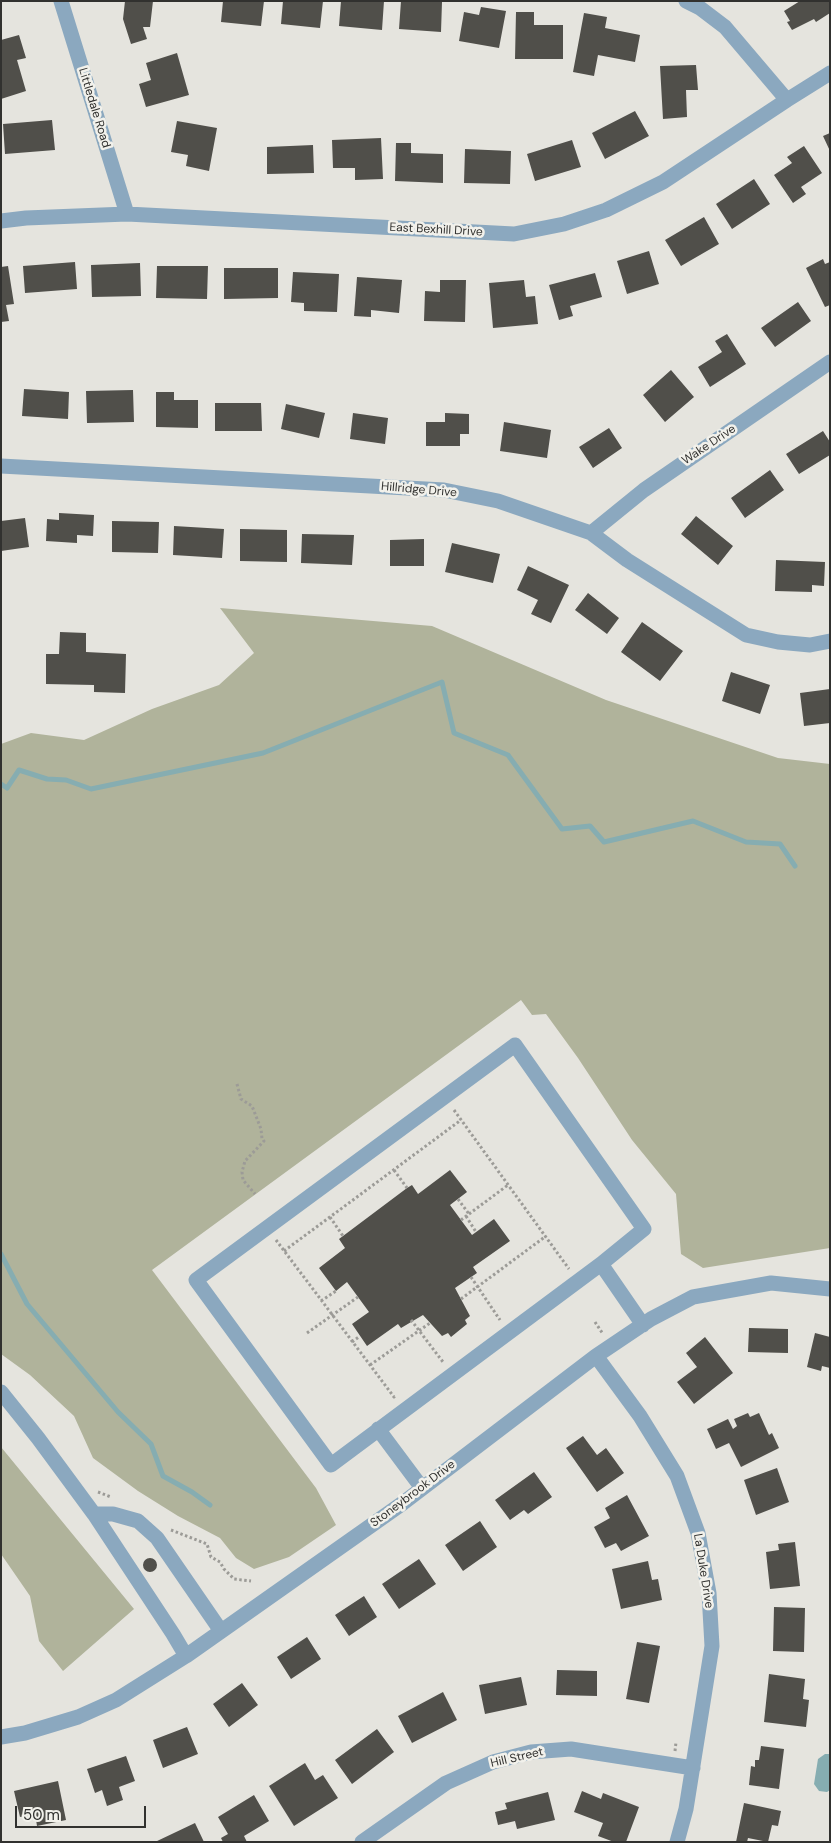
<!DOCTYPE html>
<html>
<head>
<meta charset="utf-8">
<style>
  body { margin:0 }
  #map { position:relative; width:831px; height:1843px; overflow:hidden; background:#e5e4de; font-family:"DM Sans",sans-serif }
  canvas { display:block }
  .frame { position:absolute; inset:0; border:2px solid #31312f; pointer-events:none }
  .scale { position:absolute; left:15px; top:1806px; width:131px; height:22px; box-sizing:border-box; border:2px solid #31312f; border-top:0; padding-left:6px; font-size:15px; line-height:18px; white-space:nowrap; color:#31312f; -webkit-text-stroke:4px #f2f1eb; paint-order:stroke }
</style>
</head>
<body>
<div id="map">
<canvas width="831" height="1843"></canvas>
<div class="frame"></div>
<div class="scale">50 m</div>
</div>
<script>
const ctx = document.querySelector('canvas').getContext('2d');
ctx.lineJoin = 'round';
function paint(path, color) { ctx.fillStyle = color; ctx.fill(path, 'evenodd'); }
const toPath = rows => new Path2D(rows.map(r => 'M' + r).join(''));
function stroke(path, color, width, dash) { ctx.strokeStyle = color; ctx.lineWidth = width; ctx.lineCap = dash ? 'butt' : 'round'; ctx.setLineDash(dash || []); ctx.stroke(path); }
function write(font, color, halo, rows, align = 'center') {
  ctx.font = font + ' "DM Sans",sans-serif'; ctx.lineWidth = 5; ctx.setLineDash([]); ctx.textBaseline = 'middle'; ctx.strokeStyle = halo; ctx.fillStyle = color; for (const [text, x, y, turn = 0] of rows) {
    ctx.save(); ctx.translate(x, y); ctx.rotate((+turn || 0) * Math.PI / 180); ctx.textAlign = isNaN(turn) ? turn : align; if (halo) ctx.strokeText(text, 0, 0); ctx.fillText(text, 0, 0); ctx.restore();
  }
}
paint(toPath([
  [220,608,432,626,606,700,778,758,830,764,830,1248,703,1268,681,1254,676,1194,632,1140,578,1058,546,1014,532,1015,521,1000,152,1270,316,1488,336,1525,289,1557,254,1569,236,1558,220,1538,178,1516,138,1491,93,1458,74,1416,30,1375,1,1354,1,744,31,733,84,740,152,709,219,685,254,653],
  [1,1447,134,1609,63,1671,39,1641,30,1596,1,1554]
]), '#b0b39b');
paint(toPath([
  [825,1754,830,1754,830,1790,827,1792,819,1791,814,1784,818,1759]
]), '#86adb1');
stroke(toPath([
  [1,784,7,788,19,770,47,779,66,780,91,789,263,753,442,682,454,733,508,755,562,829,590,826,604,842,693,821,746,842,780,844,795,866],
  [1,1254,27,1304,118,1412,151,1444,163,1476,192,1492,210,1505]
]), '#86adb1', 5);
paint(toPath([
  [125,1,153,1,150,27,143,27,147,39,131,44,123,19],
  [223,1,264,1,261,26,221,22],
  [283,1,323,1,320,28,281,24],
  [341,1,384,1,382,30,339,26],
  [401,1,442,2,441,32,399,29],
  [800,1,830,1,830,13,816,22,814,19,792,30,787,22,790,21,784,11],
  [481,7,506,11,499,48,459,41,464,12,479,15],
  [516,12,534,12,534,25,563,25,563,59,515,59],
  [584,13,607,17,605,28,640,35,635,62,598,55,594,76,573,72],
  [19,35,26,58,17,60,26,91,1,99,1,40],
  [177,53,189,95,146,107,139,84,151,80,146,63],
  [696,65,698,90,686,90,687,117,663,119,660,66],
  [635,111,649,136,605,159,592,133],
  [52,120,55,150,5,154,3,124],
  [177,121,217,128,209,171,186,166,188,155,171,152],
  [830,133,830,151,823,136],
  [381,138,383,179,355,180,355,168,333,168,332,140],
  [572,140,581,167,535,181,527,154],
  [396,143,411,143,411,153,443,154,443,183,395,181],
  [313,145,314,173,267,174,267,147],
  [804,146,822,173,801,187,806,194,793,203,774,175,792,163,787,157],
  [465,149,511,151,510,184,464,183],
  [754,179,770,204,732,229,716,204],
  [704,217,719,244,681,266,665,240],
  [649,251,659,284,627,294,617,261],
  [823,259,825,264,830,262,830,305,825,307,806,268],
  [75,262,77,289,25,293,23,266],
  [140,263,141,296,92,297,91,265],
  [8,266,14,304,6,305,9,321,1,322,1,267],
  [157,266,208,266,207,299,156,298],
  [224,268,278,268,278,298,224,299],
  [293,272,339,274,337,312,304,311,304,303,291,302],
  [595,273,602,297,570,306,573,316,559,320,549,285],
  [357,277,402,280,399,313,371,310,371,317,354,316],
  [440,280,466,280,465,322,424,321,425,291,440,292],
  [524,280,526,297,535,296,538,324,493,328,489,283],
  [798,302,811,321,775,347,761,328],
  [727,334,746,364,710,387,698,367,722,352,715,341],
  [671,370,694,397,665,422,643,395],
  [24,389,69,392,68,419,22,416],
  [133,390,134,422,87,423,86,391],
  [156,392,174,392,174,400,198,400,198,428,156,427],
  [215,403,261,403,262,431,215,431],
  [286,404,325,413,319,438,281,429],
  [353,413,388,418,385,444,350,439],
  [445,413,469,414,469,434,460,434,460,446,426,446,426,422,445,422],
  [504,422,551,430,547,458,500,451],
  [609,428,622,448,593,468,579,447],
  [823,431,830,442,830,455,799,474,786,454],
  [770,470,784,490,745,518,731,498],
  [59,513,94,515,93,536,77,535,77,543,46,541,47,519,59,520],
  [696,516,733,546,718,565,681,534],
  [25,518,29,547,1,551,1,521],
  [112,521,159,522,158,553,112,552],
  [174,526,224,529,222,558,173,555],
  [240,529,287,530,287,562,240,561],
  [302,534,354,535,352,565,301,563],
  [424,539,424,566,390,566,390,540],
  [452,543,500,554,493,583,445,572],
  [776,560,825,562,824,586,812,585,812,592,775,591],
  [528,566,569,585,551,623,531,614,538,600,517,590],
  [588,593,619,618,607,634,575,610],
  [642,622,683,651,660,681,621,652],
  [60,632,86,633,86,652,126,654,125,693,94,692,94,685,46,684,46,654,59,654],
  [731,672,770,685,760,714,722,701],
  [830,689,830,723,804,726,800,693],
  [450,1170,467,1192,450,1205,472,1235,494,1219,510,1241,473,1267,477,1273,455,1288,470,1316,465,1320,467,1324,451,1337,448,1333,442,1336,423,1315,401,1328,398,1324,367,1346,352,1324,369,1312,347,1282,336,1291,319,1268,345,1248,339,1239,407,1188,412,1185,418,1194],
  [749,1328,788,1329,788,1353,748,1352],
  [815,1333,830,1337,830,1368,822,1366,821,1371,807,1367],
  [705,1337,733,1373,694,1404,677,1382,697,1367,686,1353],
  [748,1413,750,1417,759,1413,769,1435,772,1433,779,1448,741,1467,729,1443,716,1449,707,1429,728,1419,733,1429,737,1426,734,1419],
  [583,1436,597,1455,606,1448,624,1473,597,1492,566,1448],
  [777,1468,789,1502,756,1515,744,1480],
  [534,1472,552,1497,528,1514,524,1510,510,1520,495,1500],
  [627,1495,649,1536,621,1551,616,1543,605,1548,594,1527,610,1518,605,1508],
  [480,1521,497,1547,463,1571,445,1545],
  [795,1542,800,1586,770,1589,766,1552,779,1550,778,1544],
  '143 1565a7 7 0 1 1 14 0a7 7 0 1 1-14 0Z',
  [419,1559,436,1584,399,1609,382,1584],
  [648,1561,652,1580,658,1579,662,1600,621,1609,612,1569],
  [364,1596,377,1617,349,1636,335,1615],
  [774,1607,805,1608,804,1652,773,1651],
  [307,1637,321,1659,291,1679,277,1657],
  [637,1642,660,1646,649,1703,626,1699],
  [557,1670,597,1671,597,1696,556,1695],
  [769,1674,805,1679,803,1699,809,1700,806,1727,764,1722],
  [521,1677,527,1705,485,1714,479,1685],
  [242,1683,258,1705,229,1727,213,1704],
  [443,1692,457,1720,412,1743,398,1716],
  [187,1727,198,1754,163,1768,153,1740],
  [377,1729,394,1752,352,1784,335,1760],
  [761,1746,784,1749,779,1789,749,1785,751,1766,755,1767,755,1760,759,1760],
  [126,1756,135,1781,119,1787,123,1800,107,1806,102,1790,95,1793,87,1769],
  [305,1763,315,1780,323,1775,338,1798,294,1826,269,1786],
  [58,1781,66,1820,37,1826,35,1813,20,1817,14,1791],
  [582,1791,601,1799,603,1793,639,1807,626,1842,614,1842,598,1836,603,1823,574,1812],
  [548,1792,555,1820,517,1829,515,1821,498,1825,495,1812,507,1809,505,1803],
  [254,1795,269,1821,244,1836,247,1842,223,1842,221,1838,228,1834,218,1817],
  [744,1803,781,1811,778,1826,772,1825,768,1842,748,1838,747,1842,736,1842],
  [195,1823,204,1842,155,1842]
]), '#504f4a');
stroke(toPath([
  [237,1084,241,1099,252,1106,261,1129,262,1139,264,1141,245,1161,242,1172,243,1180,255,1194],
  [454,1110,569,1269],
  [394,1170,407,1188],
  [458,1199,469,1214],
  [466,1216,476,1232],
  [330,1217,343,1236],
  [461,1220,508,1185],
  [276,1240,394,1397,396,1395],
  [284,1251,461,1120],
  [471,1277,500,1320],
  [461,1299,546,1236],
  [321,1301,336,1291],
  [411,1320,443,1362],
  [595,1322,603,1334],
  [307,1333,358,1297],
  [352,1342,360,1336],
  [370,1365,430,1323],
  [98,1492,111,1497],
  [171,1530,207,1544,211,1557,220,1562,224,1569,234,1579,251,1581],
  [675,1751,676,1742]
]), '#9c9b97', 3, [2.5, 2.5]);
stroke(toPath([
  [61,1,127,214],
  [686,1,700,8,725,27,787,100],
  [1,221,26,218,127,214,514,234,564,224,606,210,663,182,787,100,830,73],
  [1,466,444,490,498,501,591,533,627,560,746,635,778,642,810,645,830,641],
  [591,533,644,490,830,362],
  [515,1045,644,1229,601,1264,331,1465,196,1280,515,1045],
  [601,1264,643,1325],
  [596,1356,640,1416,677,1476,698,1533,709,1593,712,1646,686,1809,677,1842],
  [1,1392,38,1438,94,1514,173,1634,186,1656],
  [378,1429,422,1488],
  [94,1514,113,1514,138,1521,157,1538,221,1631],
  [1,1737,25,1733,78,1717,116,1700,186,1656,403,1503,596,1356,651,1319,693,1297,771,1283,830,1289],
  [362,1842,446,1783,493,1762,531,1752,571,1749,693,1768]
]), '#8ba8bf', 15);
write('12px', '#31312f', '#f2f1eb', [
  ["Littledale Road",94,108,73],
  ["East Bexhill Drive",436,230,3],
  ["Wake Drive",709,445,-34],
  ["Hillridge Drive",419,490,5],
  ["Stoneybrook Drive",413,1494,-37],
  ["La Duke Drive",703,1571,81],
  ["Hill Street",517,1758,-13]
]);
</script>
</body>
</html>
